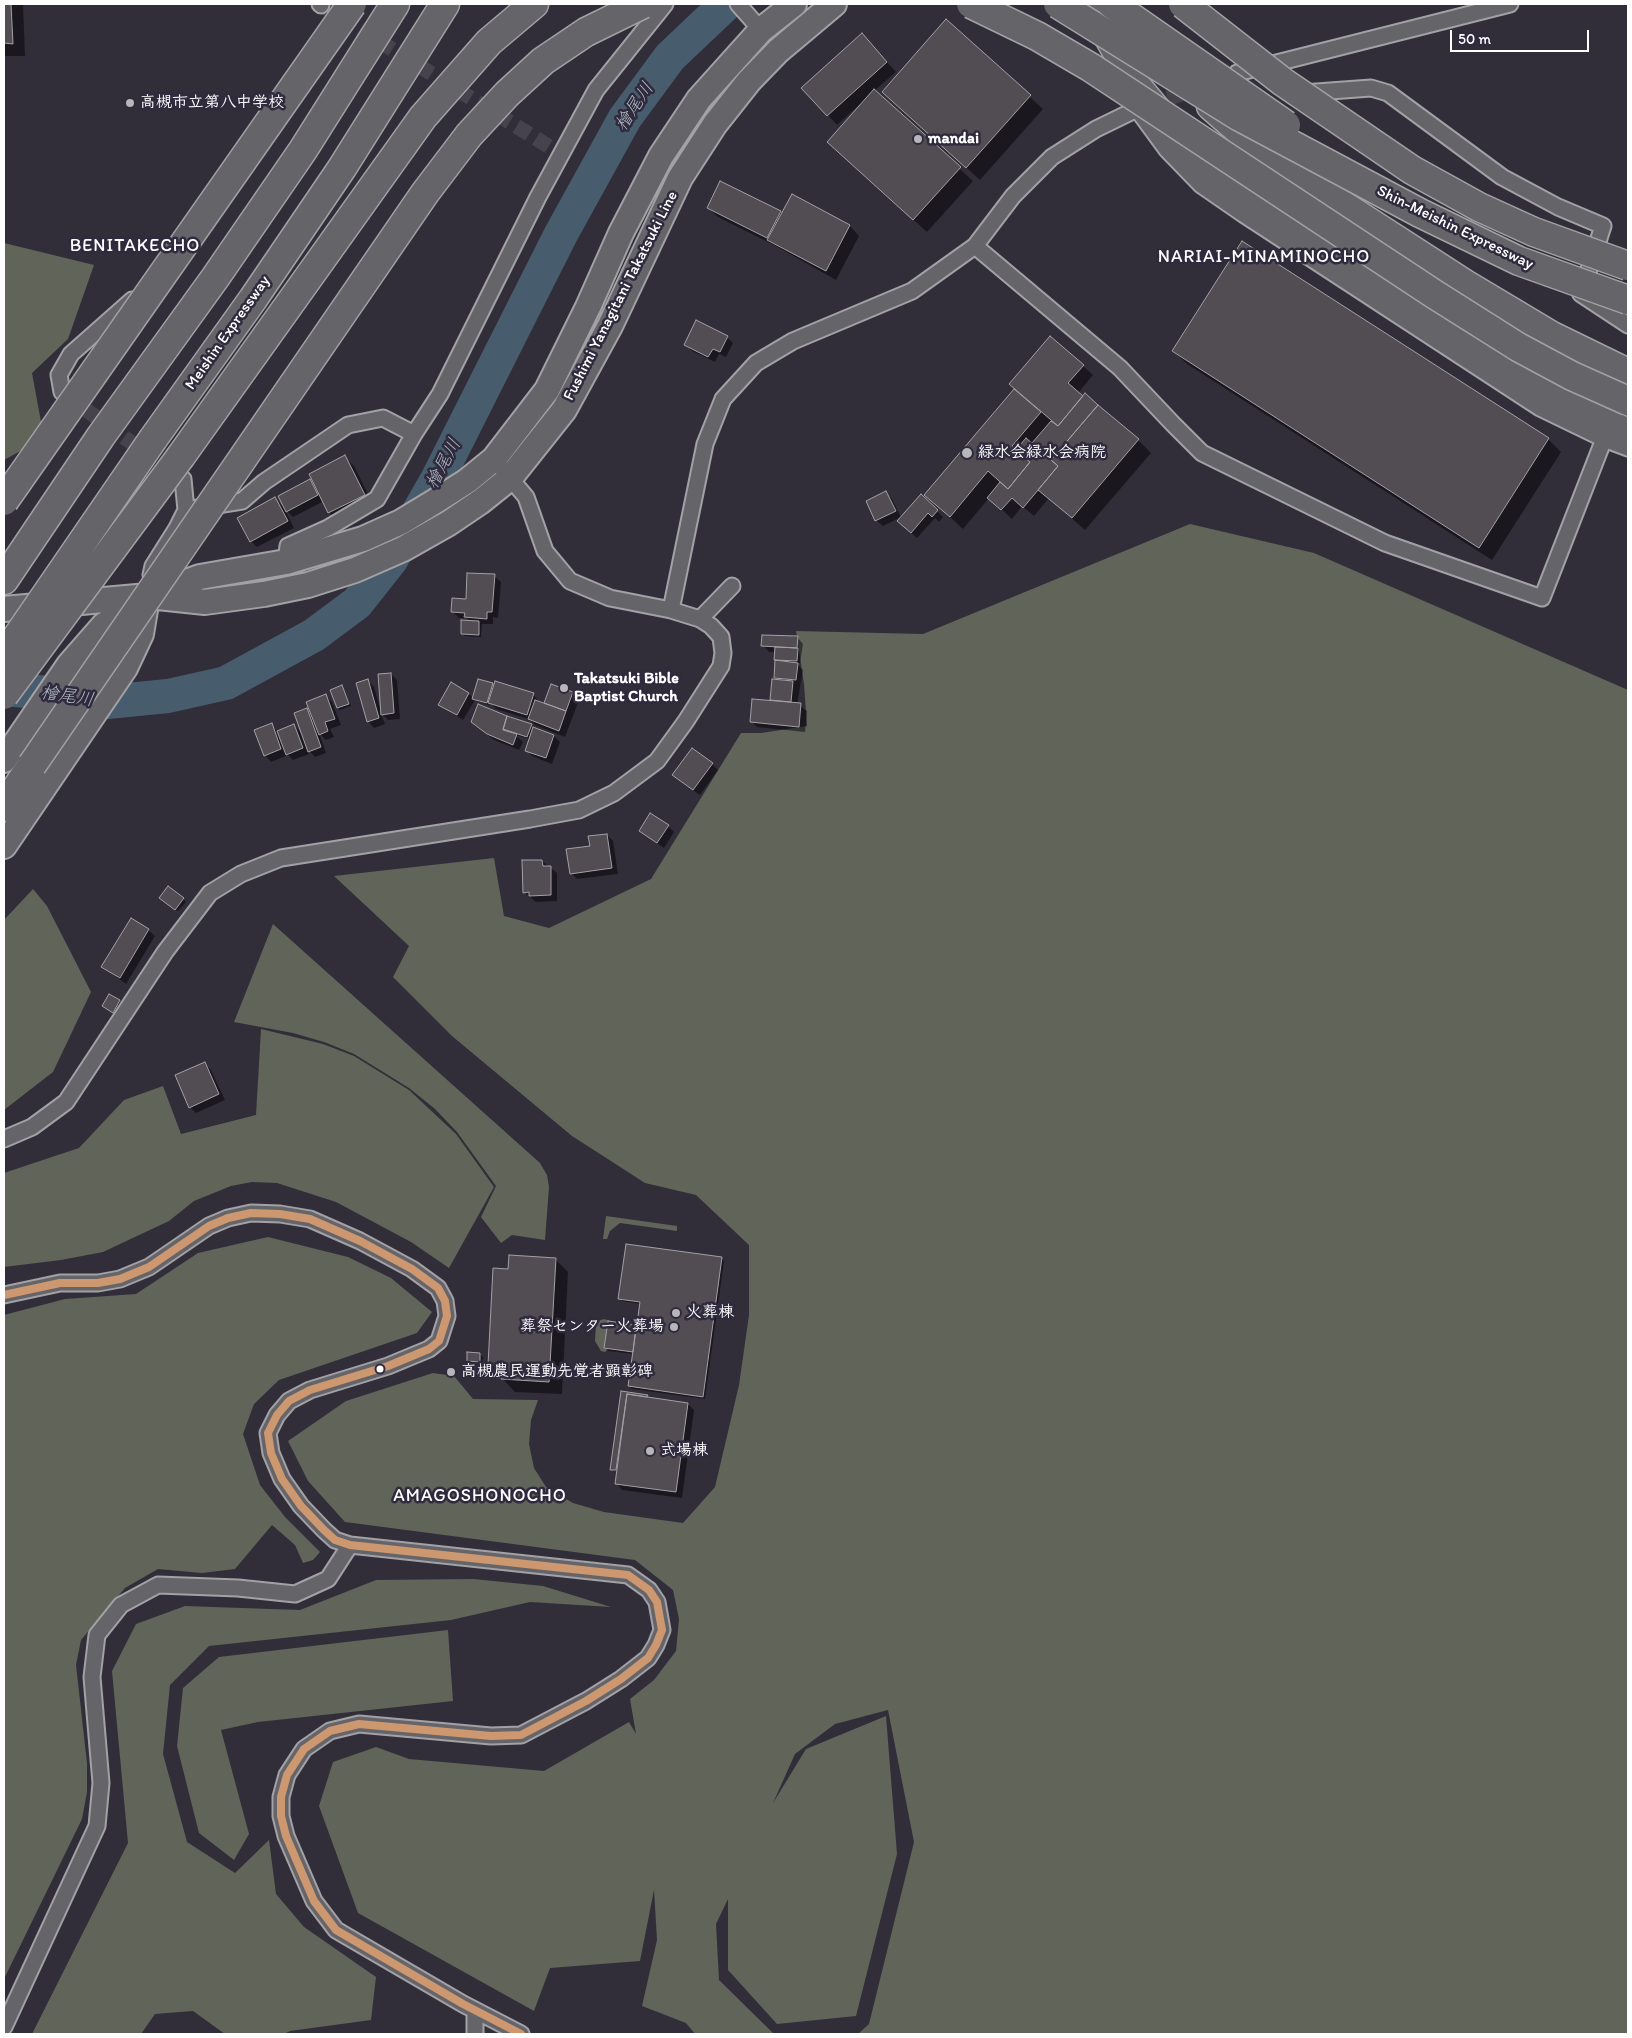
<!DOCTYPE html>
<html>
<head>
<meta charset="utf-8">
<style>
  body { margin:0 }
  #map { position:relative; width:1632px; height:2038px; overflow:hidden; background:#312e39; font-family:Itim,sans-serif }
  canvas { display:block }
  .frame { position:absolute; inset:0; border:5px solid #fff; pointer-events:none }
  .scale { position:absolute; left:1450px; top:30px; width:139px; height:22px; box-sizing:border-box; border:2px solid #fff; border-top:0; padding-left:6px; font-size:15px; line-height:18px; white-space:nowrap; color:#fff; -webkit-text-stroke:4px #2f2a3d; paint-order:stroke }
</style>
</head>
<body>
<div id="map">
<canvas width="1632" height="2038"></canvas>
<div class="frame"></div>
<div class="scale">50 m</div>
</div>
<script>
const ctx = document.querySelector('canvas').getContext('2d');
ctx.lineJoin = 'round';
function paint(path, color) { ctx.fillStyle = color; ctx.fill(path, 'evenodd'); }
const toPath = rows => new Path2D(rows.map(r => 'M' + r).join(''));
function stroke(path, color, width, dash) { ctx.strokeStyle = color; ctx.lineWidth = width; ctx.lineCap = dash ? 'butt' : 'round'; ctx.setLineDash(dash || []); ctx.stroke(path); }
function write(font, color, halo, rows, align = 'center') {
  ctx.font = font + ' Itim,"Klee One",sans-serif'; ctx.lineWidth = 5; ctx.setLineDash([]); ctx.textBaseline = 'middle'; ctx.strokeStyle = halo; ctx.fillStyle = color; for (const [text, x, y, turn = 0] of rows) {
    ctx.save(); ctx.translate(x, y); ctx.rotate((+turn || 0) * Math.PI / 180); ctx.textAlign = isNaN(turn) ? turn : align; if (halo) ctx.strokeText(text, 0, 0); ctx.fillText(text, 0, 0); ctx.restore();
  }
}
paint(toPath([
  [4,243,94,265,68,339,32,373,44,438,4,460],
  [1190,524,1314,553,1628,690,1628,2034,858,2034,869,2024,914,1842,888,1710,835,1724,795,1754,773,1803,806,1749,886,1716,897,1854,856,2016,777,2024,728,1970,728,1899,716,1924,719,1980,774,2034,695,2034,686,2023,642,2006,657,1940,654,1890,640,1961,550,1968,534,2011,358,1913,319,1806,333,1762,376,1747,409,1759,544,1771,629,1722,636,1734,630,1699,654,1680,676,1651,679,1619,673,1590,635,1560,345,1522,308,1481,288,1441,346,1401,433,1373,454,1376,473,1399,538,1400,531,1420,529,1444,534,1468,546,1487,573,1503,604,1512,683,1523,715,1487,739,1385,749,1315,749,1245,696,1195,645,1183,572,1136,452,1036,393,977,409,946,334,876,494,858,504,916,549,928,651,879,741,733,761,733,807,726,804,684,796,631,923,634],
  [33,889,47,906,91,992,53,1072,4,1110,4,920],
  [273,924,540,1163,547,1175,549,1187,545,1240,512,1235,501,1243,481,1217,496,1186,457,1132,435,1109,409,1088,354,1054,324,1042,293,1033,234,1022],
  [261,1029,323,1044,354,1056,409,1090,456,1134,494,1187,449,1268,411,1242,336,1202,277,1183,252,1182,231,1186,194,1201,169,1221,103,1252,61,1260,4,1267,4,1173,79,1148,124,1100,163,1086,181,1134,256,1115],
  [606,1216,677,1226,677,1231,620,1223,610,1231,607,1239,603,1239],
  [268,1237,348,1257,391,1278,432,1312,417,1333,279,1380,254,1404,243,1434,260,1485,285,1517,320,1552,313,1560,303,1563,295,1545,272,1525,235,1569,202,1573,158,1569,125,1588,81,1640,76,1665,87,1763,87,1792,82,1819,4,1979,4,1315,65,1299,136,1294,198,1253],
  [604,1319,610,1321,608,1321,604,1348,608,1349,605,1352,601,1351,595,1341,596,1324,598,1321],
  [473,1579,543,1586,611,1607,530,1602,451,1620,209,1646,170,1685,163,1754,187,1842,235,1873,269,1840,276,1894,304,1927,376,1977,371,2020,290,2031,284,2034,225,2034,193,2011,155,2014,141,2034,32,2034,128,1843,112,1671,136,1624,185,1606,300,1610,376,1580],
  [448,1630,453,1701,258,1722,221,1730,249,1834,234,1860,199,1833,177,1746,183,1688,219,1657]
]), '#606459');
paint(toPath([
  [4,4,23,4,25,56,4,56],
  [946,21,1043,109,980,180,896,104],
  [871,44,896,72,874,91,973,181,927,232,842,155,862,105,860,104,837,125,803,88],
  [792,195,850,226,859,236,836,280,774,245,718,217,708,208,780,212,782,215],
  [727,337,733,343,726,357,719,354,715,362,692,351,686,345],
  [1174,351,1548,439,1561,452,1492,560,1187,364],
  [1083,366,1093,375,1078,393,1138,440,1151,453,1085,530,1049,498,1034,516,1022,506,1012,519,989,498,963,529,926,495,1016,390],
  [344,456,354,466,373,504,339,522,329,512,324,501,293,517,284,508,294,528,257,547,251,541,275,499,284,508,310,481,316,487],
  [885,492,892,499,901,517,883,526,876,520],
  [921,496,943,517,939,522,935,518,917,538,905,527],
  [494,576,501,582,498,618,493,617,493,624,482,624,481,637,465,636,462,633,471,622,467,618,459,618,453,612],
  [797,637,803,644,800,663,796,663,803,670,797,704,807,711,805,732,757,727,751,721,771,702,776,660,776,652,769,652,763,645],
  [391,674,397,680,400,719,388,720,381,713,385,724,374,728,368,721,368,681,374,687,381,711],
  [492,684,494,687,533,694,539,702,544,704,552,685,572,693,579,700,565,737,535,725,529,719,496,709,490,703,489,705,475,700,463,720,440,704,469,694,473,698],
  [342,686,351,706,340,710,338,708],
  [326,696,332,702,341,725,330,729,334,737,326,740,319,733,326,753,315,757,307,749,309,754,293,760,288,755,271,762,265,755,271,725,278,732,294,725,303,735,307,710,313,715],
  [472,722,531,725,554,736,560,742,552,764,532,756,526,750,530,739,515,735,523,742,519,750,494,740],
  [712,764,718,770,700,795,680,781],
  [668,826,674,832,664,848,640,831],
  [607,835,613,841,618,874,577,879,571,873],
  [542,861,557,873,557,901,536,902,524,892],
  [183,899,186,902,178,911,164,900],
  [148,930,155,936,126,984,103,967],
  [110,995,122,1004,116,1015,104,1006],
  [204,1063,211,1070,225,1100,196,1113,190,1107],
  [721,1258,724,1261,705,1399,632,1389,629,1386,634,1354,608,1351,605,1348,609,1322,637,1326,641,1304,622,1301,619,1298],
  [555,1259,568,1272,562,1394,515,1392,490,1365,510,1270],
  [480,1354,483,1357,482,1364,471,1363,468,1360],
  [626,1393,629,1396,688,1404,694,1410,682,1498,622,1490,616,1483,617,1472,611,1469]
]), '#0007');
stroke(toPath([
  [4,689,60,694,97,703,168,696,226,683,314,635,357,603,391,560,438,478,561,234,625,118,670,57,726,4]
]), '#475d6d', 34);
const building = toPath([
  [4,4,11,4,13,44,4,43,4,4],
  [946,19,1031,95,966,168,882,92,946,19],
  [862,33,887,62,827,116,801,88,862,33],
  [874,89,961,167,913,220,827,142,874,89],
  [720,181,781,211,767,238,707,208,720,181],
  [792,194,850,225,826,271,767,240,792,194],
  [1242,241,1549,438,1479,548,1172,351,1242,241],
  [696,320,728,336,720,352,713,349,708,357,684,345,696,320],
  [1050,336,1084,365,1068,383,1083,396,1058,426,1009,384,1050,336],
  [1014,389,1041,412,1012,446,1030,462,1008,489,988,471,950,517,924,495,1014,389],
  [1085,393,1098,405,1051,460,1032,443,1051,421,1058,426,1085,393],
  [1098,405,1139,439,1072,518,1038,490,1058,466,1051,460,1098,405],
  [1026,438,1058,466,1023,508,1012,498,1001,510,987,498,1000,482,1008,489,1030,462,1023,456,1027,452,1020,445,1026,438],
  [345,455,365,495,328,513,309,474,345,455],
  [310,479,318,495,286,512,278,496,310,479],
  [886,491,896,511,875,521,866,501,886,491],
  [921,494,938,510,932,517,928,513,911,533,897,521,921,494],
  [275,497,288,521,250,542,237,518,275,497],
  [467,573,495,574,492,612,487,612,487,619,464,617,465,613,451,612,452,598,466,599,467,573],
  [461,620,479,621,479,635,461,634,461,620],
  [762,635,798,636,797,648,761,646,762,635],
  [775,647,798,648,797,661,774,660,775,647],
  [775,660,798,663,796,680,774,678,775,660],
  [391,673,394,713,381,715,378,674,391,673],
  [368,679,379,718,367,722,356,683,368,679],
  [478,679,493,683,487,703,472,699,478,679],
  [772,679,793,681,791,702,770,700,772,679],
  [495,681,534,693,527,715,488,703,495,681],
  [451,682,469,693,457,715,438,705,451,682],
  [551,684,573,692,566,711,544,703,551,684],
  [342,685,349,704,337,708,330,690,342,685],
  [326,694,335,719,325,722,328,731,319,735,306,702,326,694],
  [752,699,801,703,799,727,750,722,752,699],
  [535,700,566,711,559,731,528,719,535,700],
  [478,704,507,716,503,730,517,734,513,745,487,734,471,722,478,704],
  [307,708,321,747,308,752,294,713,307,708],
  [507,716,532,724,527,737,503,729,507,716],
  [272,723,281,749,264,756,254,730,272,723],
  [294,724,303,748,286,755,277,731,294,724],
  [533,727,554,735,546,758,525,751,533,727],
  [692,748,713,763,693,790,672,775,692,748],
  [650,813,669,825,657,843,639,831,650,813],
  [607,834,612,868,570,874,566,849,590,846,588,836,607,834],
  [522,860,542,860,543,866,551,866,551,895,529,896,529,892,523,893,522,860],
  [168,886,184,898,175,910,159,898,168,886],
  [131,918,149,929,120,978,101,967,131,918],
  [109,994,120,1000,113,1013,102,1006,109,994],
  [205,1062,219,1094,189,1108,175,1075,205,1062],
  [626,1244,722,1257,703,1397,628,1386,640,1302,618,1299,626,1244],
  [509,1255,556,1258,549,1382,501,1379,501,1366,488,1365,493,1268,508,1269,509,1255],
  [608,1321,636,1325,633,1352,604,1348,608,1321],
  [467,1352,480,1353,480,1362,467,1361,467,1352],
  [621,1391,648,1395,647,1397,627,1394,616,1470,610,1470,621,1391],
  [627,1394,688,1403,676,1492,615,1484,627,1394]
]);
paint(building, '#524d52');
stroke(building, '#a2a1a6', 1);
stroke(toPath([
  [321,5,561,154],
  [1146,106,1198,88],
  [68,397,175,474]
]), '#46434d', 15, [15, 8]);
const minor = toPath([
  [320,4,321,5],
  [738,4,761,30],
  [1237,73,1510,4],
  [1303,93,1371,88,1388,93,1502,177,1558,207,1603,226,1581,294,1628,325],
  [975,246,1120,368,1173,424,1202,453,1385,543,1542,598,1604,439],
  [62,392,59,375,71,354,132,300],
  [186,510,242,501,264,482,348,425,383,418,414,434],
  [286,562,288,546,328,528,377,499,414,434,440,394,538,197,596,90,665,4],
  [151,575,153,566,177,528,186,510,183,479],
  [671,610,705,444,723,399,756,363,793,341,912,291,975,246,1013,196,1052,157,1096,129,1137,109,1167,150,1201,185,1243,214,1540,408,1604,439,1628,448],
  [700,619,732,586],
  [4,1139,32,1127,66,1102,165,952,210,893,241,874,281,858,530,819,579,810,614,793,657,761,686,721,721,666,723,653,721,637,711,626,700,619,671,610,610,598,570,581,545,551,526,497,494,459],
  [4,1295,60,1283,98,1283,120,1279,149,1267,209,1226,228,1218,251,1213,280,1214,310,1219,360,1241,412,1269,438,1288,445,1301,447,1316,439,1341,429,1349,388,1366,310,1390,289,1401,277,1415,268,1433,271,1453,282,1479,301,1506,324,1530,335,1540,350,1545,628,1575,649,1590,657,1602,662,1630,656,1645,648,1658,621,1679,586,1701,521,1735,491,1736,359,1724,330,1731,304,1749,287,1775,281,1797,281,1816,286,1836,314,1901,336,1930,463,2004,521,2034],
  [4,2027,97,1826,101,1783,92,1677,97,1635,121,1605,158,1585,238,1588,295,1594,328,1579,350,1545],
  [475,2034,475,2010]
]);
const primary = toPath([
  [4,609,148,596,205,602,264,594,308,585,355,570,403,549,449,523,480,502,510,478,564,410,610,326,680,178,715,124,749,81,778,51,834,4],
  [4,760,69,665,104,625,148,596,200,577,286,562,363,539,401,522,434,502,467,481,494,459,547,390,588,307,621,233,661,156,699,99,761,30,794,4],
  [4,846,125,668,141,634,147,598]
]);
const motorway = toPath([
  [1090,4,1135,84,1180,138,1201,161,1224,180,1526,381,1566,404,1628,433],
  [1211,106,1273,160,1465,284,1552,336,1628,373],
  [153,439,253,299,342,168,445,4],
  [181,456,423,117,489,42,534,4],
  [4,580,101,436,215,278,303,150,395,4],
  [4,807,32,765]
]);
stroke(minor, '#a2a1a6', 19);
stroke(primary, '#a2a1a6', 28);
stroke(motorway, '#a2a1a6', 31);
stroke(minor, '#656469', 15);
stroke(primary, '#656469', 24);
stroke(motorway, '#656469', 28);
const motorwayBridge = toPath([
  [971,4,1037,36,1090,67,1434,294,1518,347,1572,376,1628,401],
  [1058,4,1240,117,1420,213,1519,261,1628,300],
  [1112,4,1286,125],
  [1183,4,1283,82,1412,170,1479,207,1534,232,1628,266],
  [4,501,352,4],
  [4,656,153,439],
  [4,695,181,456],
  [32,765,425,193,469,135,507,94,543,61,586,32,643,4]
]);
stroke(motorwayBridge, '#a2a1a6', 31, []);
stroke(motorwayBridge, '#656469', 28);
stroke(toPath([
  [4,1295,60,1283,98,1283,120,1279,149,1267,209,1226,228,1218,251,1213,280,1214,310,1219,360,1241,412,1269,438,1288,445,1301,447,1316,439,1341,429,1349,388,1366,310,1390,289,1401,277,1415,268,1433,271,1453,282,1479,301,1506,324,1530,335,1540,350,1545,628,1575,649,1590,657,1602,662,1630,656,1645,648,1658,621,1679,586,1701,521,1735,491,1736,359,1724,330,1731,304,1749,287,1775,281,1797,281,1816,286,1836,314,1901,336,1930,463,2004,521,2034]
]), '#cd976f', 8);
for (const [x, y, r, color] of [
  [130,103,5,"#b7b6ba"],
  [918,139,5,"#b7b6ba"],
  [967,453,6,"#b7b6ba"],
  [564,688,5,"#b7b6ba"],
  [676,1313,5,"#b7b6ba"],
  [674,1327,5,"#b7b6ba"],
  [380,1369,4.5,"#fff"],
  [451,1372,5,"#b7b6ba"],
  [650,1451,5,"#b7b6ba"]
]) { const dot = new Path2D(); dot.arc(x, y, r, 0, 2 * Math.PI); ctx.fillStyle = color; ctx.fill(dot); stroke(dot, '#2f2a3d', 2); }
write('bold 16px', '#fff', '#2f2a3d', [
  ["高槻市立第八中学校",140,103],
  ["mandai",928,139],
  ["緑水会緑水会病院",978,453],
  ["Takatsuki Bible",574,679],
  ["Baptist Church",574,697],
  ["火葬棟",686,1313],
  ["葬祭センター火葬場",664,1327,"right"],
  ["高槻農民運動先覚者顕彰碑",461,1372],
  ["式場棟",660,1451]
], 'left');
write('16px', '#fff', '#2f2a3d', [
  ["Shin-Meishin Expressway",1455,228,26],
  ["Fushimi Yanagitani Takatsuki Line",621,296,-63],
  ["Meishin Expressway",228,333,-55]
]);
write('italic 18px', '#adb8c0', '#2f2a3d', [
  ["檜尾川",635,107,-56],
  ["檜尾川",444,464,-62],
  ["檜尾川",67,697,9]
]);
ctx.letterSpacing = '1px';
write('18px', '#fff', '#2f2a3d', [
  ["BENITAKECHO",135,246],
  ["NARIAI-MINAMINOCHO",1264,257],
  ["AMAGOSHONOCHO",480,1496]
]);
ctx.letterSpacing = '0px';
</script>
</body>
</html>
